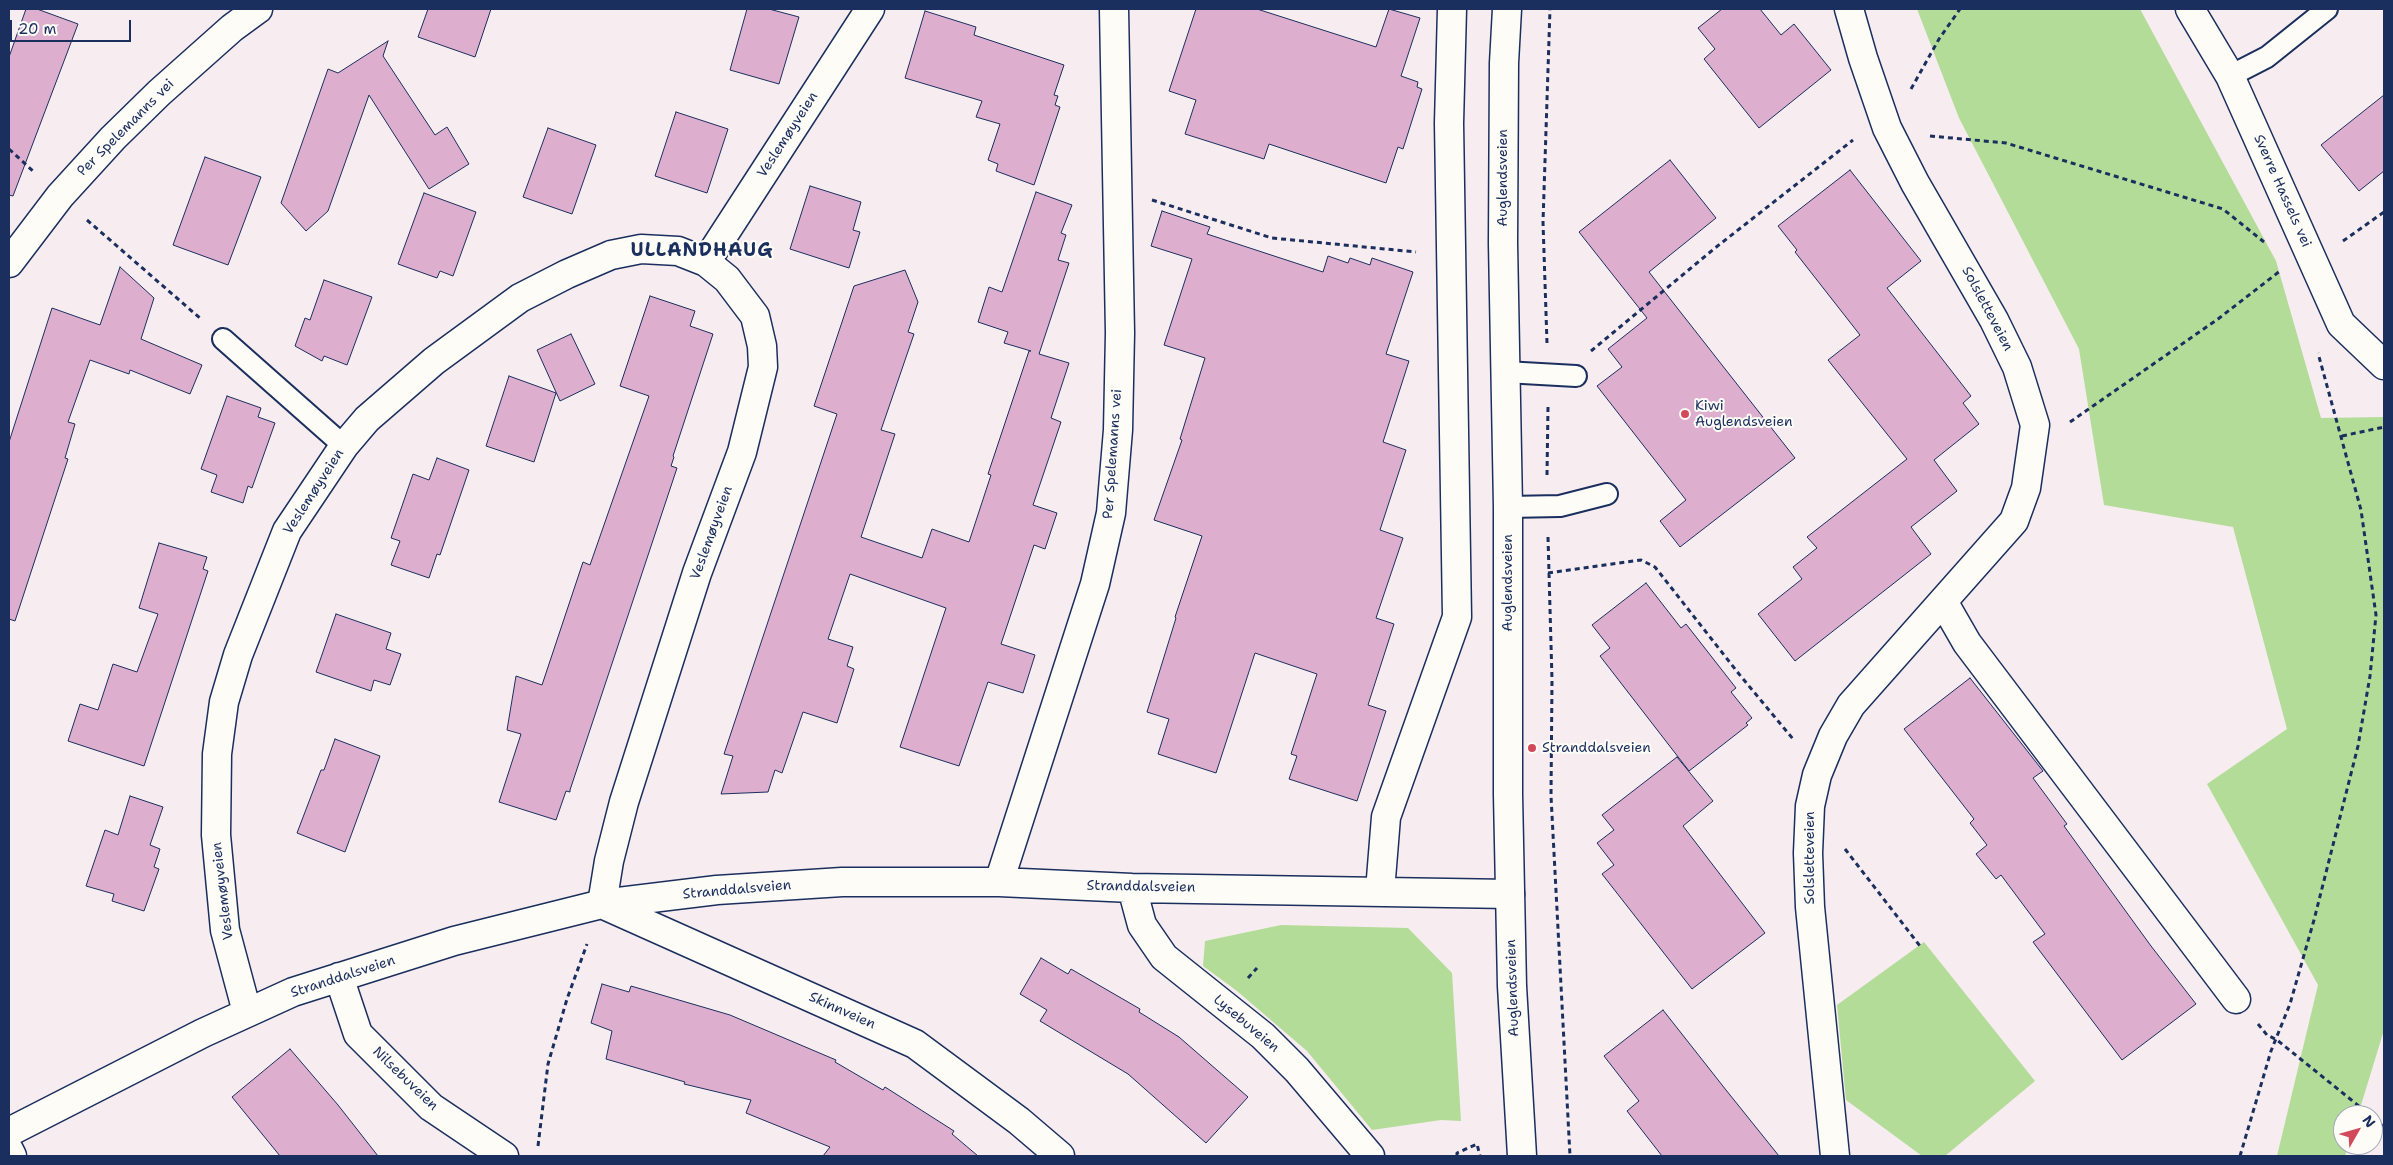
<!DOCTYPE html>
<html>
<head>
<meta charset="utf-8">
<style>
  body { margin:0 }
  #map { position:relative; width:2393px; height:1165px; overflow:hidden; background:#f7ecef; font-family:"Shantell Sans",sans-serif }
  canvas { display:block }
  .frame { position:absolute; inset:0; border:10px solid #1b2f5e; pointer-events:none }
  .north { position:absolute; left:2333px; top:1105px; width:50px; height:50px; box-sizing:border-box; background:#fdfcf7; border:1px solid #a3aaba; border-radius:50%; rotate:52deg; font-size:14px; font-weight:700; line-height:20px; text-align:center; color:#1b2f5e }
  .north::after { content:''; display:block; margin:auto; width:18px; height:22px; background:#d1495b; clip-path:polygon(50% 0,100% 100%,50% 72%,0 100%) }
  .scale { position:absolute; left:10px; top:20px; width:121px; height:22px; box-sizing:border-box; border:2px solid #1b2f5e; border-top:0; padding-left:6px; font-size:15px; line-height:18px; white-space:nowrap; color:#1b2f5e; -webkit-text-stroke:4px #fdfcf7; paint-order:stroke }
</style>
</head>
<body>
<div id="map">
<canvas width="2393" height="1165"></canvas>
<div class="frame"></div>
<div class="north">N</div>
<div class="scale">20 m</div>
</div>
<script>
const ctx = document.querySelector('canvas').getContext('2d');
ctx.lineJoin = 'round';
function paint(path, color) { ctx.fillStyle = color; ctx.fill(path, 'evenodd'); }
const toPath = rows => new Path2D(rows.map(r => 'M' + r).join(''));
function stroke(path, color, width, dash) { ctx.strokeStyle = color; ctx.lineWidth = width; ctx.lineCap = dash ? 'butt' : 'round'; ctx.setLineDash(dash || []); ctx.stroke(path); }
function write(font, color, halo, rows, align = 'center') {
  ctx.font = font + ' "Shantell Sans",sans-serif'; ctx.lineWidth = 4; ctx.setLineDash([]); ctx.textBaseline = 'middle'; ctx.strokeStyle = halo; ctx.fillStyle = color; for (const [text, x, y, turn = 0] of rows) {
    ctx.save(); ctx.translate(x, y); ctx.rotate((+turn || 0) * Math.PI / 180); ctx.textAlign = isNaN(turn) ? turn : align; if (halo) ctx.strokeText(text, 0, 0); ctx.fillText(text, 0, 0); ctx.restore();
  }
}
paint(toPath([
  [1917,9,2140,9,2276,261,2321,418,2384,417,2384,1030,2358,1115,2343,1115,2343,1145,2349,1145,2345,1156,2277,1156,2318,985,2207,784,2287,729,2233,527,2104,505,2079,349,1959,118],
  [1281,925,1408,928,1452,973,1461,1121,1441,1120,1372,1130,1307,1051,1237,991,1203,966,1205,941],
  [1924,942,2035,1081,1945,1156,1922,1156,1846,1100,1837,1005]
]), '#b3dc98');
const building = toPath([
  [26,9,37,9,78,24,13,196,9,195,9,57,26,9],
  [428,9,491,9,475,57,418,37,428,9],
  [747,9,769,9,799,17,779,84,730,70,747,9],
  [1196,9,1257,9,1376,47,1389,9,1420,18,1401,76,1418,82,1417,87,1422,89,1403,149,1398,147,1386,183,1269,144,1264,159,1185,134,1196,100,1169,91,1196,9],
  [1722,9,1760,9,1781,35,1794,24,1831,70,1759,128,1704,59,1715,49,1698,28,1722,9],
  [925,11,976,27,974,35,1064,65,1054,95,1058,96,1055,105,1060,107,1034,185,996,171,998,164,988,160,1000,124,976,117,982,101,905,78,925,11],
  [388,41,383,56,435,135,447,127,469,164,429,189,369,95,328,211,306,231,281,203,328,69,338,73,388,41],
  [2384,95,2384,171,2359,191,2321,145,2384,95],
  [676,112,728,129,707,193,655,176,676,112],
  [548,128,596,145,572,214,523,197,548,128],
  [205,157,261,177,228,265,173,245,205,157],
  [1670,160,1716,218,1649,272,1795,458,1680,547,1660,521,1686,500,1597,386,1622,367,1608,349,1647,318,1579,232,1670,160],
  [1850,170,1921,261,1887,288,1971,396,1963,403,1979,424,1934,460,1957,491,1911,527,1931,554,1795,661,1758,614,1802,579,1793,567,1817,548,1807,537,1907,459,1828,360,1860,335,1795,252,1797,250,1778,226,1850,170],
  [810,186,861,202,853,230,860,232,849,268,790,249,810,186],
  [1036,192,1072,205,1061,233,1066,235,1058,260,1069,263,1039,354,1069,363,1051,418,1061,422,1033,505,1057,513,1045,549,1034,545,1001,644,1035,655,1023,693,988,682,959,766,900,747,946,608,850,574,828,639,853,647,847,666,854,669,837,723,803,712,782,773,775,770,768,792,721,794,733,756,724,754,837,414,814,406,854,286,905,270,918,302,908,332,914,334,881,430,895,434,861,537,922,558,932,529,969,542,991,475,988,474,1029,351,1031,351,1004,343,1008,332,978,322,989,287,1002,292,1036,192],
  [424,193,476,212,453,276,440,271,437,278,398,264,424,193],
  [1162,211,1210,227,1207,234,1323,272,1328,256,1348,263,1350,258,1370,265,1372,258,1413,272,1386,354,1409,361,1383,442,1406,450,1380,530,1403,538,1376,618,1394,624,1368,705,1386,711,1357,801,1289,779,1297,756,1291,754,1317,674,1255,653,1216,773,1158,754,1169,719,1147,712,1176,618,1175,617,1202,536,1154,520,1182,440,1180,439,1205,358,1164,345,1192,259,1151,246,1162,211],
  [120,267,154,298,141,339,202,365,190,394,130,370,129,374,90,360,68,422,75,424,65,458,68,459,15,621,9,619,9,442,52,308,100,325,120,267],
  [324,280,372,297,347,365,324,356,322,361,295,346,305,318,310,320,324,280],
  [650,296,695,311,690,326,713,334,673,456,674,457,671,466,677,468,570,790,570,792,566,791,556,820,499,802,521,734,507,730,516,676,542,685,583,562,590,565,649,396,620,386,650,296],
  [571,334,595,384,560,401,537,350,571,334],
  [509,376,556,393,534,462,486,446,509,376],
  [227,396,261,408,258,417,275,423,252,488,248,486,243,503,211,492,217,475,201,469,227,396],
  [437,458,469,470,440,555,437,554,429,578,391,565,400,541,391,538,413,474,429,480,437,458],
  [159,543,207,557,203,569,208,571,144,766,68,741,80,704,98,710,113,664,137,672,158,614,139,608,159,543],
  [1646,583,1681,628,1686,624,1736,688,1731,692,1752,718,1746,723,1748,725,1689,771,1600,656,1610,648,1592,625,1646,583],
  [336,614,391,633,386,649,401,654,390,685,374,680,371,691,316,672,336,614],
  [1970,678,2043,771,2033,778,2067,824,2064,826,2151,946,2196,1004,2122,1060,2033,942,2045,934,2001,875,1996,879,1976,854,1987,845,1970,823,1974,819,1904,729,1970,678],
  [335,739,380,756,345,852,297,833,321,770,324,770,335,739],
  [1677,757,1713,801,1683,826,1765,933,1692,989,1602,874,1614,865,1597,843,1614,830,1602,815,1677,757],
  [130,796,163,807,150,845,160,849,154,867,159,869,144,911,112,901,114,894,86,886,105,830,118,835,130,796],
  [1041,958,1068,974,1071,969,1140,1009,1139,1012,1179,1037,1248,1097,1206,1143,1128,1074,1040,1021,1047,1010,1020,994,1041,958],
  [602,984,629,992,631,986,730,1015,836,1060,835,1062,883,1090,885,1087,954,1131,952,1134,978,1156,823,1156,830,1147,746,1113,751,1100,684,1084,685,1082,606,1059,612,1031,591,1023,602,984],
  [1663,1010,1726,1090,1779,1156,1662,1156,1627,1111,1639,1101,1604,1056,1663,1010],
  [290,1049,338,1105,378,1156,280,1156,232,1097,290,1049]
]);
paint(building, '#ddaece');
stroke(building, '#1b2f5e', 1);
const lane = toPath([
  [2230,76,2267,57,2327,9],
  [223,339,344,446],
  [1505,372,1576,376],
  [1508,507,1560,506,1607,494]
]);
const street = toPath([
  [2190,9,2230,76,2341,324,2384,365],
  [706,262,870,9],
  [9,263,60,196,113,138,159,93,232,28,258,9],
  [1944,603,1967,643,2236,999],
  [999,882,1095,584,1111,513,1118,430,1120,333,1114,9],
  [1132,888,1142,925,1164,957,1263,1036,1297,1070,1370,1156],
  [1380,891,1386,817,1457,617,1449,123,1452,9],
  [339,977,358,1034,431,1107,504,1156],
  [247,1012,225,930,216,835,217,754,224,702,238,655,287,531,344,446,367,419,434,361,520,298,567,274,611,255,641,249,678,251,706,262,727,279,755,316,762,346,763,367,742,452,697,573,624,802,609,861,602,904,915,1044,1019,1121,1060,1156],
  [9,1132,203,1033,293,992,454,941,602,904,717,890,842,882,999,882,1132,888,1510,894],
  [9,1150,12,1156],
  [1835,1156,1810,907,1808,853,1810,806,1817,775,1833,736,1851,705,2014,521,2026,488,2035,425,2017,367,1994,320,1915,183,1887,128,1863,58,1849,9]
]);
const secondary = toPath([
  [1507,9,1504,63,1503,243,1508,507,1508,795,1512,986,1522,1156]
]);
stroke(lane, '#1b2f5e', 24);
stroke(street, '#1b2f5e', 31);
stroke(secondary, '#1b2f5e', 31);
stroke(toPath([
  [1911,89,1939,39,1960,9],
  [1930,136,2006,143,2223,209,2264,242],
  [9,149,34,172],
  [1152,200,1272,238,1416,252],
  [87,220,201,319],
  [2343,241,2384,212],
  [1547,343,1543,222,1550,9],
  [1591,351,1715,248,1853,140],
  [2070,422,2218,319,2280,271],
  [2342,436,2384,427],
  [1547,475,1548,407],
  [1548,537,1552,680,1551,796,1570,1156],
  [1548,573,1641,560,1655,567,1739,674,1793,739],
  [1845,849,1920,946],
  [1248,978,1257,968],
  [2258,1024,2267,1035,2277,1040,2370,1115],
  [2373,1118,2384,1127],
  [538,1146,548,1064,567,999,587,944],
  [1457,1156,1457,1153,1477,1144,1480,1156],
  [2240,1156,2271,1051,2290,1004,2314,920,2358,746,2370,676,2376,615,2361,510,2318,353]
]), '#1b2f5e', 3, [5, 4]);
stroke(lane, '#fdfcf7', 20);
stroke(street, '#fdfcf7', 28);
stroke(secondary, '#fdfcf7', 28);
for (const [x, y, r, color] of [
  [1685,414,5,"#d1495b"],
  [1532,748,5,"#d1495b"]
]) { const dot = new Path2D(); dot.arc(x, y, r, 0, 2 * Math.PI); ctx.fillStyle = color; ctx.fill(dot); stroke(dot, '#fdfcf7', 2); }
write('14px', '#1b2f5e', '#fdfcf7', [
  ["Per Spelemanns vei",126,128,-45],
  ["Veslemøyveien",788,135,-57],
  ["Auglendsveien",1503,178,-90],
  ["Sverre Hassels vei",2282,191,66],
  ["Solsletteveien",1987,309,62],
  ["Per Spelemanns vei",1113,454,-86],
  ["Veslemøyveien",314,492,-57],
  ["Veslemøyveien",712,533,-70],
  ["Auglendsveien",1508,583,-90],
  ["Solsletteveien",1810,858,-90],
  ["Stranddalsveien",1141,887,1],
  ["Stranddalsveien",737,890,-5],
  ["Veslemøyveien",223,891,-97],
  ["Stranddalsveien",343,977,-18],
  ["Auglendsveien",1513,988,-92],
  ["Skinnveien",842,1011,24],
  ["Lysebuveien",1246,1024,40],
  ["Nilsebuveien",405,1079,44]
]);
write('14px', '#1b2f5e', '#fdfcf7', [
  ["Kiwi",1695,406],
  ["Auglendsveien",1695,422],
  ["Stranddalsveien",1542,748]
], 'left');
ctx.letterSpacing = '1px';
write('bold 19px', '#1b2f5e', '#fdfcf7', [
  ["ULLANDHAUG",702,251]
]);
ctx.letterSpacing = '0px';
</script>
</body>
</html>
